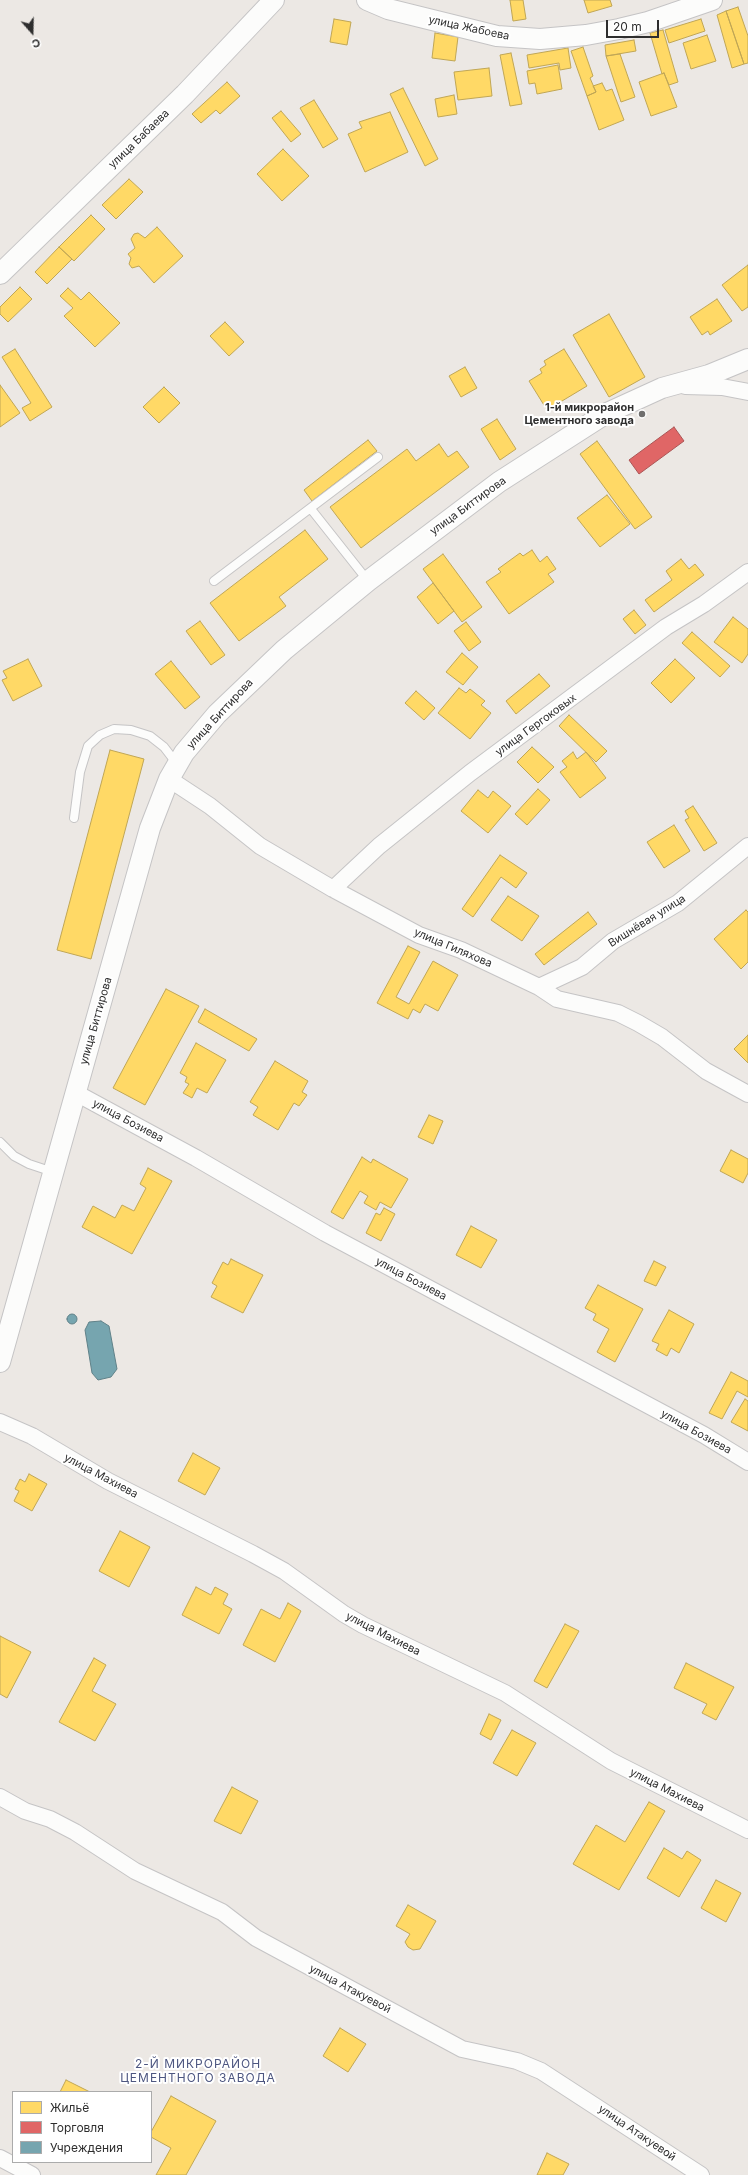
<!DOCTYPE html>
<html>
<head>
<meta charset="utf-8">
<style>
  body { margin:0 }
  #map { position:relative; width:748px; height:2175px; overflow:hidden; background:#ece8e4; font-family:Inter,sans-serif }
  canvas { display:block }
  .legend { position:absolute; left:12px; top:2091px; width:140px; height:72px; box-sizing:border-box; background:#fff; border:1px solid #ababab; margin:0; padding:5px 7px; list-style:none; font-size:12px; color:#2e2e2e }
  .legend li { display:flex; align-items:center; gap:8px; height:20px }
  .legend b { width:20px; border:1px solid #ababab }
  .north { position:absolute; left:12px; top:12px; width:40px; height:40px; -webkit-text-stroke:3px #fff; paint-order:stroke; rotate:160deg; font-size:11px; font-weight:700; line-height:16px; text-align:center; color:#2e2e2e }
  .north::after { content:''; display:block; margin:auto; width:14px; height:18px; background:#2e2e2e; clip-path:polygon(50% 0,100% 100%,50% 72%,0 100%) }
  .scale { position:absolute; left:606px; top:20px; width:53px; height:18px; box-sizing:border-box; border:2px solid #2e2e2e; border-top:0; padding-left:5px; font-size:12px; line-height:14px; white-space:nowrap; color:#2e2e2e; -webkit-text-stroke:3px #fff; paint-order:stroke }
</style>
</head>
<body>
<div id="map">
<canvas width="748" height="2175"></canvas>
<ul class="legend">
<li><b style="height:11px;background:#ffd966"></b>Жильё</li>
<li><b style="height:11px;background:#e06666"></b>Торговля</li>
<li><b style="height:11px;background:#76a5af"></b>Учреждения</li>
</ul>
<div class="north">С</div>
<div class="scale">20 m</div>
</div>
<script>
const ctx = document.querySelector('canvas').getContext('2d');
ctx.lineJoin = 'round';
function paint(path, color) { ctx.fillStyle = color; ctx.fill(path, 'evenodd'); }
const toPath = rows => new Path2D(rows.map(r => 'M' + r).join(''));
function stroke(path, color, width, dash) { ctx.strokeStyle = color; ctx.lineWidth = width; ctx.lineCap = dash ? 'butt' : 'round'; ctx.setLineDash(dash || []); ctx.stroke(path); }
function write(font, color, halo, rows, align = 'center') {
  ctx.font = font + ' Inter,sans-serif'; ctx.lineWidth = 4; ctx.setLineDash([]); ctx.textBaseline = 'middle'; ctx.strokeStyle = halo; ctx.fillStyle = color; for (const [text, x, y, turn = 0] of rows) {
    ctx.save(); ctx.translate(x, y); ctx.rotate((+turn || 0) * Math.PI / 180); ctx.textAlign = isNaN(turn) ? turn : align; if (halo) ctx.strokeText(text, 0, 0); ctx.fillText(text, 0, 0); ctx.restore();
  }
}
const homes = toPath([
  [510,0,523,0,526,19,513,21,510,0],
  [584,0,610,0,612,6,588,13,584,0],
  [738,7,748,36,748,63,744,64,726,11,738,7],
  [726,11,744,64,732,68,717,15,726,11],
  [334,19,351,22,347,45,330,42,334,19],
  [701,19,705,31,669,43,665,30,701,19],
  [663,30,678,82,669,85,664,73,662,74,650,33,663,30],
  [435,33,458,37,455,61,432,58,435,33],
  [707,35,716,61,691,69,683,43,707,35],
  [634,40,636,51,606,56,605,45,634,40],
  [583,47,593,76,590,78,596,92,587,96,571,51,583,47],
  [568,48,571,68,560,70,559,63,529,68,527,55,568,48],
  [511,53,522,104,510,106,500,55,511,53],
  [620,54,635,97,621,102,606,56,620,54],
  [558,65,562,89,537,94,535,83,529,84,527,71,558,65],
  [489,68,492,96,458,100,454,72,489,68],
  [664,73,677,107,651,116,639,82,664,73],
  [227,82,240,96,220,114,216,110,201,123,192,114,227,82],
  [602,83,606,91,612,89,624,120,599,130,587,96,596,92,593,86,602,83],
  [403,88,438,159,425,166,390,94,403,88],
  [454,95,457,114,438,117,435,99,454,95],
  [314,100,338,139,323,148,300,108,314,100],
  [281,111,301,134,291,142,272,118,281,111],
  [390,112,408,152,365,172,348,134,362,128,359,122,390,112],
  [283,149,309,176,282,201,257,174,283,149],
  [129,179,143,192,116,219,102,205,129,179],
  [91,215,105,229,74,261,59,247,91,215],
  [157,227,183,256,154,283,139,266,132,268,129,264,131,258,128,254,135,248,131,239,134,234,138,233,145,238,157,227],
  [59,247,72,259,47,284,35,272,59,247],
  [748,265,748,307,742,311,722,285,748,265],
  [20,287,32,299,8,322,0,314,0,307,20,287],
  [68,288,81,300,89,292,120,323,95,347,64,316,73,308,60,296,68,288],
  [717,299,732,321,710,335,708,331,702,335,690,317,717,299],
  [609,314,645,377,609,397,573,335,609,314],
  [225,322,244,342,229,356,210,336,225,322],
  [15,349,52,407,30,421,22,408,31,403,2,357,15,349],
  [564,349,587,386,547,410,529,381,542,373,540,369,546,365,544,361,564,349],
  [465,367,477,388,461,397,449,376,465,367],
  [0,385,20,413,0,427,0,385],
  [164,387,180,403,159,423,143,407,164,387],
  [497,419,516,449,500,460,481,429,497,419],
  [368,440,377,451,312,501,304,490,368,440],
  [597,441,652,517,635,529,580,454,597,441],
  [439,444,448,457,457,451,469,467,361,548,330,507,407,449,416,461,439,444],
  [607,495,630,524,600,547,577,518,607,495],
  [305,530,328,559,279,597,286,606,239,641,210,603,305,530],
  [532,550,540,562,547,556,556,569,548,574,554,582,509,614,486,582,501,572,498,569,520,553,523,556,532,550],
  [443,554,482,607,462,622,423,569,443,554],
  [681,559,689,569,695,564,704,575,654,612,645,600,672,580,666,571,681,559],
  [433,583,454,611,438,624,417,597,433,583],
  [634,610,646,625,635,634,623,619,634,610],
  [733,617,748,629,748,654,742,663,714,642,733,617],
  [200,621,225,655,211,665,186,631,200,621],
  [466,622,481,642,469,651,454,631,466,622],
  [692,632,730,666,720,677,682,643,692,632],
  [462,653,478,667,463,685,446,672,462,653],
  [28,659,42,686,13,701,2,680,7,678,3,671,28,659],
  [675,659,695,678,671,703,651,683,675,659],
  [171,661,200,697,185,709,155,674,171,661],
  [539,674,550,686,516,714,506,701,539,674],
  [459,688,466,693,470,689,485,701,481,705,491,713,470,739,438,713,459,688],
  [416,691,435,708,424,720,405,703,416,691],
  [569,715,607,751,596,762,559,726,569,715],
  [532,747,554,767,538,783,517,762,532,747],
  [110,750,144,759,91,959,57,950,110,750],
  [573,752,577,759,586,752,606,778,580,798,560,772,567,767,562,761,573,752],
  [538,789,550,800,527,825,515,814,538,789],
  [478,790,488,798,493,791,511,806,488,833,461,811,478,790],
  [693,806,717,843,704,851,685,820,689,818,685,811,693,806],
  [674,825,690,851,664,868,647,842,674,825],
  [500,855,527,873,516,888,501,877,473,917,462,909,500,855],
  [508,896,539,916,522,941,491,920,508,896],
  [746,910,748,912,748,962,741,969,714,939,746,910],
  [588,912,597,924,544,965,535,954,588,912],
  [408,946,420,952,396,997,409,1004,433,961,458,975,438,1011,425,1004,420,1013,413,1009,408,1019,377,1003,408,946],
  [166,989,199,1006,145,1105,113,1088,166,989],
  [205,1009,257,1039,249,1051,198,1022,205,1009],
  [748,1035,748,1063,734,1049,748,1035],
  [196,1043,226,1060,207,1093,197,1088,192,1098,183,1093,189,1084,185,1082,187,1077,180,1073,196,1043],
  [275,1061,308,1081,302,1092,307,1095,299,1106,294,1103,278,1130,253,1115,258,1107,250,1102,275,1061],
  [429,1115,443,1121,433,1144,418,1137,429,1115],
  [731,1150,748,1159,748,1173,743,1183,720,1171,731,1150],
  [362,1157,371,1163,373,1159,408,1179,391,1208,380,1202,376,1210,364,1203,368,1196,360,1191,343,1219,331,1212,362,1157],
  [148,1168,172,1181,132,1254,82,1227,93,1206,115,1218,122,1205,134,1211,146,1188,140,1184,148,1168],
  [384,1208,395,1214,381,1241,366,1233,376,1213,380,1215,384,1208],
  [471,1226,497,1240,481,1268,456,1255,471,1226],
  [231,1259,263,1275,243,1313,211,1297,217,1286,212,1283,223,1262,228,1265,231,1259],
  [654,1261,666,1267,656,1286,644,1281,654,1261],
  [598,1285,643,1309,615,1362,597,1352,609,1329,593,1320,596,1314,585,1308,598,1285],
  [669,1310,694,1324,679,1353,671,1348,667,1356,656,1350,659,1344,652,1341,669,1310],
  [731,1372,748,1381,748,1397,737,1391,722,1419,709,1413,731,1372],
  [745,1399,748,1401,748,1431,731,1422,745,1399],
  [193,1453,220,1468,205,1495,178,1481,193,1453],
  [29,1474,47,1484,32,1511,14,1501,19,1491,15,1489,20,1479,25,1482,29,1474],
  [120,1531,150,1547,129,1587,99,1571,120,1531],
  [196,1587,211,1595,215,1587,228,1594,223,1604,232,1609,219,1634,182,1615,196,1587],
  [288,1603,301,1611,275,1662,243,1645,261,1609,280,1619,288,1603],
  [565,1624,579,1631,547,1688,534,1681,565,1624],
  [0,1636,31,1652,7,1698,0,1694,0,1636],
  [94,1658,106,1665,92,1691,116,1704,95,1741,59,1722,94,1658],
  [686,1663,734,1687,716,1720,702,1713,707,1704,674,1688,686,1663],
  [489,1714,501,1720,491,1740,480,1734,489,1714],
  [512,1730,536,1743,517,1776,493,1763,512,1730],
  [232,1787,258,1801,241,1834,214,1821,232,1787],
  [649,1802,665,1811,619,1890,573,1864,596,1825,625,1842,649,1802],
  [664,1848,682,1859,687,1851,701,1860,679,1897,647,1878,664,1848],
  [716,1880,741,1893,726,1922,701,1908,716,1880],
  [408,1905,436,1921,420,1949,413,1950,408,1947,405,1942,410,1934,396,1926,408,1905],
  [340,2028,366,2044,348,2072,323,2056,340,2028],
  [66,2080,90,2092,60,2092,66,2080],
  [171,2096,216,2121,186,2175,156,2175,171,2148,151,2137,151,2132,171,2096],
  [547,2153,569,2164,563,2175,537,2175,547,2153]
]);
paint(homes, '#ffd966');
stroke(homes, '#c0a655', 1);
const shops = toPath([
  [674,427,684,441,639,474,629,460,674,427]
]);
paint(shops, '#e06666');
stroke(shops, '#ab5555', 1);
const public = toPath([
  '67 1319a5 5 0 1 1 10 0a5 5 0 1 1-10 0Z',
  [101,1321,109,1326,117,1369,111,1377,98,1380,92,1373,85,1330,89,1322,101,1321]
]);
paint(public, '#76a5af');
stroke(public, '#608188', 1);
const service = toPath([
  [311,509,368,581],
  [214,581,378,457],
  [74,818,80,772,88,746,100,735,114,729,131,730,150,736,164,747,177,764],
  [0,1142,14,1156,29,1164,53,1172]
]);
const minor = toPath([
  [685,386,722,387,748,392],
  [169,779,210,806,260,846,333,889,419,935,461,950,539,987,557,999,618,1013,638,1023,662,1037,706,1071,748,1094],
  [333,889,379,846,470,773,666,627,704,604,748,572],
  [539,987,582,967,613,941,678,903,748,846],
  [76,1093,196,1158,325,1233,704,1435,748,1462],
  [0,1422,32,1436,108,1481,253,1554,284,1571,344,1614,363,1625,505,1693,611,1761,748,1830],
  [0,1797,25,1811,50,1819,75,1832,135,1871,222,1912,256,1938,462,2049,517,2061,541,2071,701,2175],
  [0,2158,32,2175]
]);
const tertiary = toPath([
  [367,0,388,9,497,36,540,39,586,35,619,29,648,22,712,0],
  [0,274,185,94,274,0],
  [0,1362,150,828,169,779,184,753,217,714,284,650,368,581,499,482,605,414,662,388,709,375,748,359]
]);
stroke(service, '#c5c4c5', 10);
stroke(minor, '#c5c4c5', 18);
stroke(tertiary, '#c5c4c5', 22);
stroke(service, '#fcfcfb', 8);
stroke(minor, '#fcfcfb', 16);
stroke(tertiary, '#fcfcfb', 20);
for (const [x, y, r, color] of [
  [642,414,4,"#706f6e"]
]) { const dot = new Path2D(); dot.arc(x, y, r, 0, 2 * Math.PI); ctx.fillStyle = color; ctx.fill(dot); stroke(dot, '#fff', 1.5); }
write('11px', '#2e2e2e', '#fff', [
  ["улица Жабоева",469,28,12],
  ["улица Бабаева",139,139,-44],
  ["улица Биттирова",468,506,-36],
  ["улица Биттирова",220,714,-47],
  ["улица Гергоковых",536,725,-36],
  ["Вишнёвая улица",647,921,-32],
  ["улица Гиляхова",453,948,23],
  ["улица Биттирова",96,1021,-74],
  ["улица Бозиева",128,1121,28],
  ["улица Бозиева",411,1279,28],
  ["улица Бозиева",696,1432,29],
  ["улица Махиева",101,1476,28],
  ["улица Махиева",383,1634,27],
  ["улица Махиева",667,1790,27],
  ["улица Атакуевой",350,1989,28],
  ["улица Атакуевой",637,2133,34]
]);
write('bold 11px', '#2e2e2e', '#fff', [
  ["1-й микрорайон",634,408],
  ["Цементного завода",634,421]
], 'right');
ctx.letterSpacing = '1px';
write('12px', '#4d5680', '#fff', [
  ["2-Й МИКРОРАЙОН",198,2064],
  ["ЦЕМЕНТНОГО ЗАВОДА",198,2078]
]);
ctx.letterSpacing = '0px';
</script>
</body>
</html>
